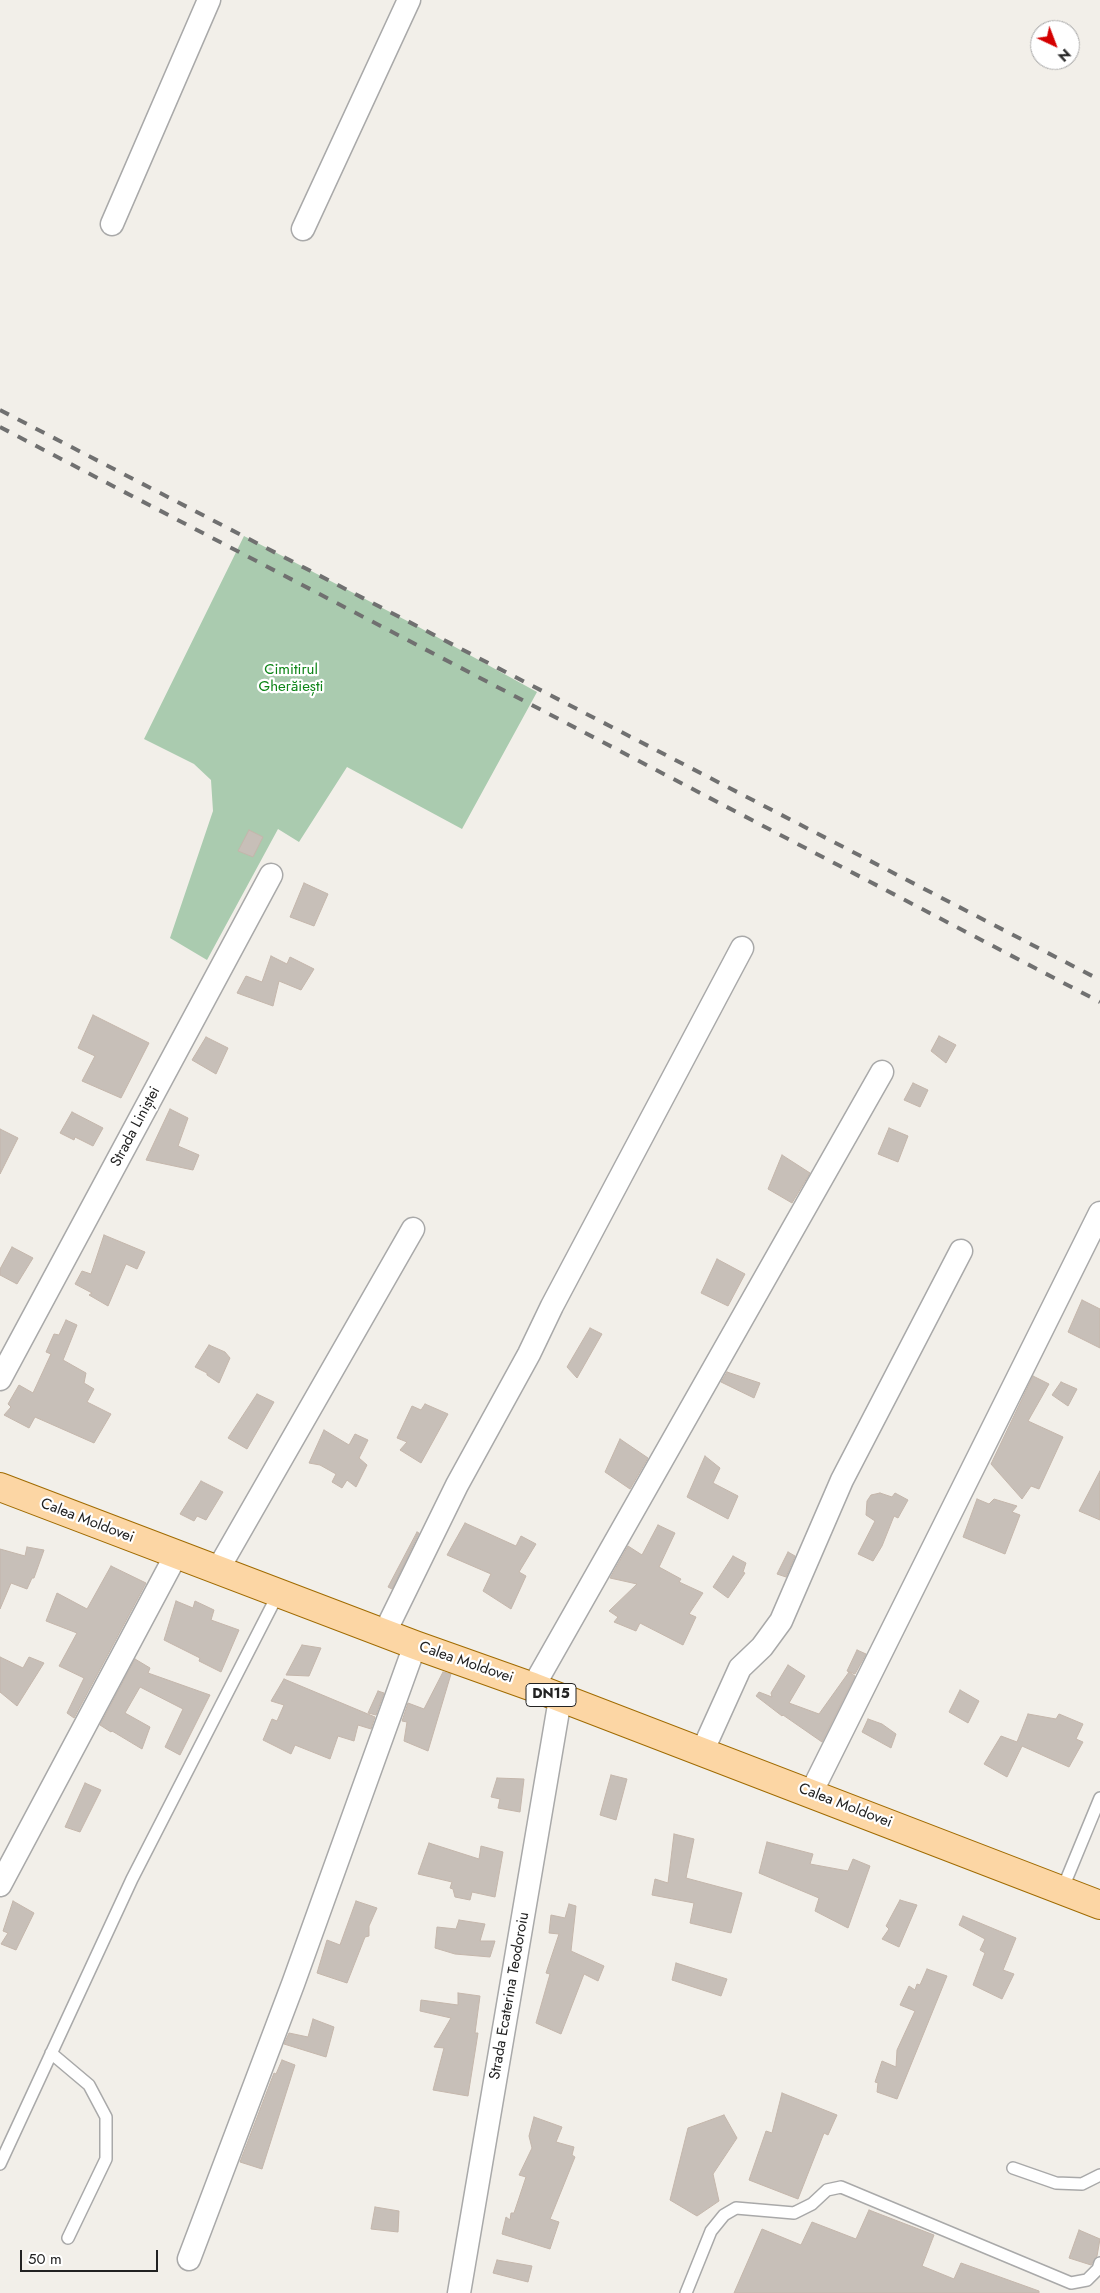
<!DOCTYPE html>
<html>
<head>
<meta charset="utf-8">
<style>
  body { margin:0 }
  #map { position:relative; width:1100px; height:2293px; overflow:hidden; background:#f2efe9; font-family:Jost,sans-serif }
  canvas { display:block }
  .north { position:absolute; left:1030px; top:20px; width:50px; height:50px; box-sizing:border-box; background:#fff; border:1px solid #a7a7a7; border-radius:50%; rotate:137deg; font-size:14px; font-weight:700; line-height:20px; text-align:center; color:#222 }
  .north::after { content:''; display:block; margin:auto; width:18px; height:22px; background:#d40000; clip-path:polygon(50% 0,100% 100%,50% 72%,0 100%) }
  .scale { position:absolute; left:20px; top:2250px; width:138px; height:22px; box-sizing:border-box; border:2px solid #222; border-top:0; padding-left:6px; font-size:15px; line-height:18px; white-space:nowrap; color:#222; -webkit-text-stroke:4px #fff; paint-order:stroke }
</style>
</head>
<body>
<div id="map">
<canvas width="1100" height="2293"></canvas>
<div class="north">N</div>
<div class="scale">50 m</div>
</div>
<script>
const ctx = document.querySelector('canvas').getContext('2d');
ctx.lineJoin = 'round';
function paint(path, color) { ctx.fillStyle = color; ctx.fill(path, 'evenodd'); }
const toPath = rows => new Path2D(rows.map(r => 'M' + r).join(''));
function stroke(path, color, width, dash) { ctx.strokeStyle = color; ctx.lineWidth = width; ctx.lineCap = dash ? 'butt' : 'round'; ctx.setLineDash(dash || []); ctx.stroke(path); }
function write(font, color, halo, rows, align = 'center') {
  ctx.font = font + ' Jost,sans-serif'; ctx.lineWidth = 4.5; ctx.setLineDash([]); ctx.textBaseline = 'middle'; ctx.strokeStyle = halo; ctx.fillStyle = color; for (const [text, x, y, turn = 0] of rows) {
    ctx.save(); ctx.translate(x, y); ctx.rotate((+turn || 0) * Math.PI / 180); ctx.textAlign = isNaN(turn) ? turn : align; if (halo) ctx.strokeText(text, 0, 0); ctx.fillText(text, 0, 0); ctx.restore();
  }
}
paint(toPath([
  [244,536,415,625,537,692,462,829,347,767,299,842,278,829,207,960,170,938,213,811,211,780,194,764,144,739]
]), '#aacbaf');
const building = toPath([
  [249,830,263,837,253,857,238,851,249,830],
  [304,883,328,894,314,926,290,917,304,883],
  [271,956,287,964,290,957,314,969,301,990,279,981,273,1006,237,993,246,976,262,982,271,956],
  [93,1015,149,1043,121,1098,82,1081,95,1056,78,1048,93,1015],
  [939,1036,956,1045,946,1063,931,1051,939,1036],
  [206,1037,228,1048,216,1074,192,1060,206,1037],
  [913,1083,928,1090,920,1107,904,1100,913,1083],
  [170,1109,188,1118,178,1146,199,1155,193,1170,146,1160,170,1109],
  [72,1112,103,1128,93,1146,75,1137,74,1140,60,1133,72,1112],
  [889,1128,908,1136,898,1162,878,1154,889,1128],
  [0,1129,18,1138,0,1174,0,1129],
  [782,1155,810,1173,792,1203,768,1189,782,1155],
  [104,1235,145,1252,137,1269,126,1264,108,1306,89,1295,92,1293,75,1284,82,1271,91,1274,104,1235],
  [12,1247,33,1258,17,1284,0,1275,0,1269,12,1247],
  [717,1259,745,1274,728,1306,701,1293,717,1259],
  [1082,1300,1100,1309,1100,1348,1068,1332,1082,1300],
  [66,1320,77,1325,63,1360,86,1373,84,1383,94,1389,87,1402,111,1414,94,1443,35,1417,29,1428,4,1415,11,1407,8,1404,19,1385,33,1393,51,1354,46,1352,54,1334,59,1335,66,1320],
  [590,1328,602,1334,577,1378,567,1367,590,1328],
  [209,1345,225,1352,230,1358,219,1383,207,1375,207,1373,195,1367,209,1345],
  [727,1372,760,1383,754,1398,721,1382,727,1372],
  [1033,1376,1049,1384,1028,1421,1063,1437,1039,1489,1031,1486,1022,1499,991,1464,1033,1376],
  [1061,1382,1077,1389,1068,1406,1052,1395,1061,1382],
  [257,1394,274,1402,247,1449,228,1438,257,1394],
  [425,1404,448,1414,421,1463,400,1450,407,1442,397,1438,412,1406,421,1410,425,1404],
  [324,1430,349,1445,355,1434,368,1440,359,1458,367,1465,356,1487,347,1480,342,1488,332,1482,336,1474,320,1465,309,1463,324,1430],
  [620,1439,648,1458,630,1489,605,1472,620,1439],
  [705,1456,720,1468,713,1483,738,1496,728,1519,687,1497,705,1456],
  [1100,1471,1100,1520,1079,1511,1100,1471],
  [201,1481,223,1492,206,1520,197,1516,194,1521,180,1514,201,1481],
  [880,1493,892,1497,895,1493,908,1500,898,1518,894,1516,882,1546,873,1561,858,1554,875,1521,866,1515,867,1501,871,1495,880,1493],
  [977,1499,989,1504,994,1499,1017,1506,1012,1512,1020,1515,1005,1554,963,1537,977,1499],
  [465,1523,516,1546,521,1536,536,1544,519,1572,526,1576,511,1609,483,1591,491,1574,447,1555,465,1523],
  [658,1525,675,1533,659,1567,681,1579,679,1582,703,1593,689,1614,696,1617,683,1645,640,1623,636,1631,614,1622,618,1617,609,1611,637,1584,610,1578,628,1546,642,1555,658,1525],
  [417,1532,419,1533,392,1589,388,1587,417,1532],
  [27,1547,44,1550,34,1578,32,1578,27,1589,11,1583,0,1609,0,1549,25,1556,27,1547],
  [788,1552,795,1556,786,1577,777,1574,788,1552],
  [733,1556,746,1563,743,1572,745,1573,728,1598,713,1587,733,1556],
  [111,1566,146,1583,74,1718,67,1713,84,1678,59,1666,77,1633,46,1621,57,1593,87,1609,111,1566],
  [176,1601,193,1608,195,1601,214,1610,211,1620,239,1630,221,1672,199,1661,200,1658,164,1640,176,1601],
  [302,1645,321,1648,309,1676,286,1675,302,1645],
  [857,1650,866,1654,855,1674,847,1671,857,1650],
  [0,1657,23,1668,29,1657,44,1663,17,1706,0,1692,0,1657],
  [135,1659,150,1668,148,1673,210,1695,180,1755,165,1747,183,1709,140,1687,125,1713,150,1727,142,1749,112,1731,111,1732,100,1725,135,1659],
  [788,1665,805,1676,789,1703,819,1714,849,1672,855,1676,822,1742,783,1715,782,1716,756,1696,759,1692,772,1697,771,1693,788,1665],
  [443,1672,451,1674,428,1751,404,1741,407,1722,402,1721,408,1703,424,1709,443,1672],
  [284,1679,375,1717,371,1729,358,1725,354,1741,338,1736,330,1759,295,1745,291,1754,263,1740,272,1719,277,1721,284,1705,271,1701,284,1679],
  [960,1690,979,1701,968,1723,949,1712,960,1690],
  [378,1691,384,1693,376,1715,368,1713,378,1691],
  [1028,1714,1056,1719,1059,1714,1083,1724,1076,1739,1083,1742,1069,1767,1022,1746,1007,1777,984,1764,1001,1736,1017,1742,1028,1714],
  [868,1719,882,1724,896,1734,891,1748,862,1732,868,1719],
  [611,1775,627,1779,616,1820,600,1815,611,1775],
  [497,1778,524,1779,520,1812,498,1808,500,1799,491,1797,497,1778],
  [85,1783,101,1790,80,1832,65,1827,85,1783],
  [674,1834,694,1839,686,1878,742,1893,731,1933,690,1923,694,1903,652,1895,655,1879,668,1883,674,1834],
  [767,1842,813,1854,810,1864,848,1871,853,1859,870,1866,848,1928,815,1911,819,1898,759,1873,767,1842],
  [429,1843,479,1859,481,1846,503,1852,495,1897,472,1892,470,1900,455,1897,453,1889,450,1888,452,1882,418,1874,429,1843],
  [900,1900,917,1905,899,1947,882,1939,889,1929,886,1926,900,1900],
  [13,1901,34,1913,16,1950,1,1944,8,1933,3,1931,13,1901],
  [356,1901,377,1908,369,1926,369,1936,365,1937,347,1983,317,1973,327,1940,340,1945,356,1901],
  [569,1904,576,1906,571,1951,604,1966,598,1981,584,1974,561,2034,536,2023,550,1974,546,1973,559,1934,549,1933,551,1915,565,1918,569,1904],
  [963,1916,1016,1938,1003,1970,1014,1974,1002,1999,973,1985,985,1953,980,1950,985,1939,959,1925,963,1916],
  [459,1920,485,1924,480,1941,495,1941,490,1957,455,1954,435,1948,437,1927,456,1929,459,1920],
  [676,1963,727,1979,721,1996,672,1980,676,1963],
  [927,1969,947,1976,897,2099,877,2092,878,2083,875,2082,882,2061,896,2067,897,2050,915,2011,900,2005,909,1986,915,1990,917,1984,920,1985,927,1969],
  [458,1993,480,1996,475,2033,478,2033,468,2096,433,2090,444,2048,434,2047,451,2018,420,2011,421,2000,458,2005,458,1993],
  [313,2019,334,2027,326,2057,284,2044,289,2033,308,2037,313,2019],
  [282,2060,295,2065,262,2169,240,2162,274,2073,276,2074,282,2060],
  [782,2093,837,2115,828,2135,824,2133,798,2199,749,2180,766,2131,772,2133,782,2093],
  [724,2115,737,2138,713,2174,719,2201,697,2216,670,2200,688,2128,724,2115],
  [534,2117,562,2127,556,2142,574,2147,572,2155,575,2157,550,2219,559,2222,550,2249,502,2234,506,2217,510,2220,511,2213,514,2213,526,2177,519,2175,532,2148,529,2136,534,2117],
  [375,2207,399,2211,398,2232,371,2229,375,2207],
  [869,2210,934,2235,922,2266,954,2279,961,2263,1039,2291,1039,2293,734,2293,762,2229,801,2245,812,2222,856,2239,869,2210],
  [1079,2230,1100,2239,1097,2256,1091,2265,1069,2258,1079,2230],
  [497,2260,532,2266,528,2282,493,2273,497,2260]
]);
paint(building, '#c7bfb8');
stroke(building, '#c4b6ab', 1);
const service = toPath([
  [1062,1890,1100,1798],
  [51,2053,89,2085,106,2117,106,2159,68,2238],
  [0,2164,132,1879,278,1594],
  [1013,2168,1056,2183,1082,2184,1100,2175],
  [686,2293,711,2231,724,2215,736,2208,794,2213,812,2204,827,2190,841,2187,1071,2283,1087,2280,1098,2269,1100,2263]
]);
const minor = toPath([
  [112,224,209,0],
  [303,229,409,0],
  [0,1379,271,875],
  [217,1571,413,1229],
  [384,1634,457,1485,529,1354,552,1306,742,948],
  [533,1687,882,1072],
  [702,1752,740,1668,762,1647,781,1621,842,1480,961,1251],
  [811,1793,1100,1213],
  [0,1885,176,1555],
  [189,2259,293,1984,415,1645],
  [459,2293,560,1699]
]);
const primary = toPath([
  [0,1487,415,1645,533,1687,1100,1905]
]);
stroke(service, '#a9a9a9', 14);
stroke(minor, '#a9a9a9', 25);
stroke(primary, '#a06b00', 30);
stroke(service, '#fff', 11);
stroke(minor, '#fff', 22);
stroke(primary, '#fcd6a4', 28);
stroke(toPath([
  [0,410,1100,980],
  [0,427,1100,1002]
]), '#707070', 4, [10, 10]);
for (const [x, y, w] of [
  [551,1695,50]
]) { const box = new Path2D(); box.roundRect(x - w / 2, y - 11.5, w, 23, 4); ctx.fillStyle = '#fff'; ctx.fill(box); stroke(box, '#222', 1); }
write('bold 14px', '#222', null, [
  ["DN15",551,1695]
]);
write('15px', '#0c8416', '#fff', [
  ["Cimitirul",291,670],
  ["Gherăiești",291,687]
]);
write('15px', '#222', '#fff', [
  ["Strada Liniștei",136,1127,-62],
  ["Calea Moldovei",87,1521,21],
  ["Calea Moldovei",466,1663,19],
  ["Calea Moldovei",845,1806,21],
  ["Strada Ecaterina Teodoroiu",510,1996,-80]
]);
</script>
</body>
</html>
